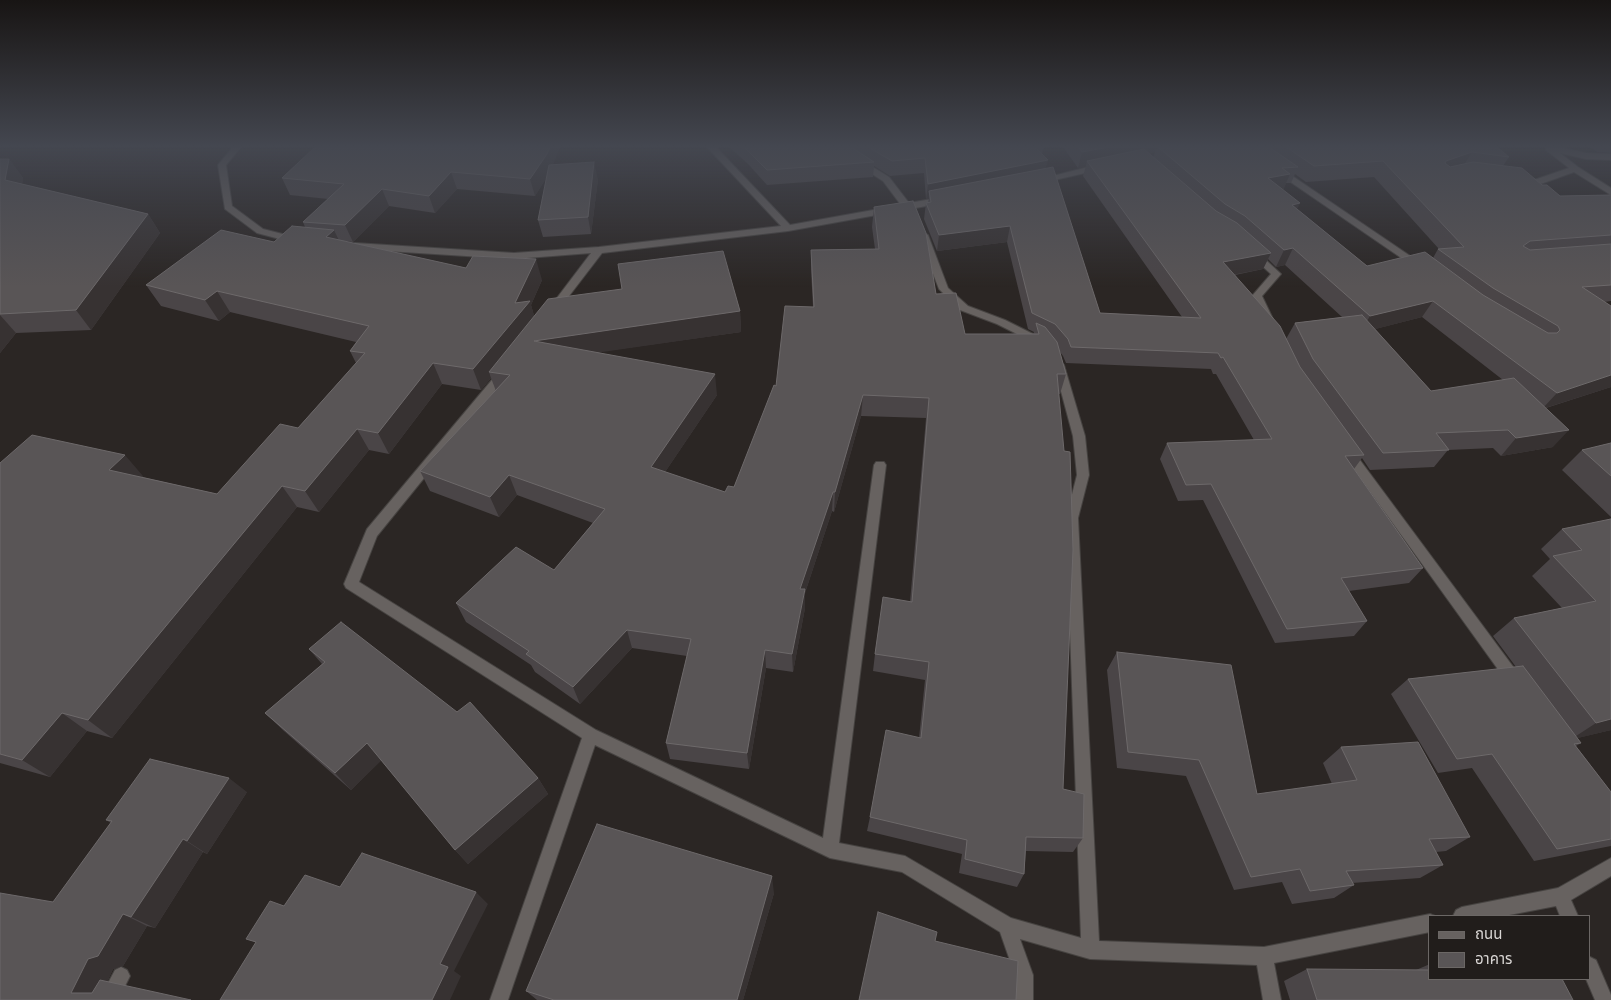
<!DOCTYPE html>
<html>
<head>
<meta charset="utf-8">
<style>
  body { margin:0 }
  #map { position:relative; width:1611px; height:1000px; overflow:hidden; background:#2b2624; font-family:"Noto Sans","Noto Sans Thai",sans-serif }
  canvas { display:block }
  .legend { position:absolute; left:1428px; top:915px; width:162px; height:65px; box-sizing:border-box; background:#211d1b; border:1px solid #6b6765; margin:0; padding:6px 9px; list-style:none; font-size:15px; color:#d9d6d4 }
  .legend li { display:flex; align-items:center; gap:10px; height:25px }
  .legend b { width:25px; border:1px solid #6b6765 }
</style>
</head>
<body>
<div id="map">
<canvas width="1611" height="1000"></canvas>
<ul class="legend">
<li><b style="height:6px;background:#676260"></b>ถนน</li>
<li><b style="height:14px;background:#595556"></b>อาคาร</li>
</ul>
</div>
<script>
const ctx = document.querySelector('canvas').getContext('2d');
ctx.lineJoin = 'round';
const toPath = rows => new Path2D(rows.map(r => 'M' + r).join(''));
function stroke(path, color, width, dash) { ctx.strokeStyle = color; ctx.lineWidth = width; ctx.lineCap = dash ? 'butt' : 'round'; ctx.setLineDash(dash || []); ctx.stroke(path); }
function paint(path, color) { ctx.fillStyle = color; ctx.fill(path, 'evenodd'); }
const minor = toPath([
  [233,147,241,147,226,165,232,206,263,229,298,238,298,242,295,243,257,233,225,209,218,165,233,147],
  [707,147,716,147,790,225,901,205,883,181,830,147,840,147,889,177,909,203,943,197,947,200,943,203,788,231,602,253,556,313,552,314,547,311,591,253,514,259,355,249,350,246,355,243,514,253,599,247,781,226,707,147],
  [1546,147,1557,147,1586,153,1611,154,1611,160,1586,159,1560,153,1578,167,1611,188,1611,195,1574,172,1535,186,1519,182,1519,178,1534,180,1569,168,1546,150,1546,147],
  [1100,164,1103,165,1103,169,1041,183,1037,180,1100,164],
  [1279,167,1422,264,1422,268,1416,268,1276,172,1276,168,1279,167],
  [923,232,928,235,948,288,968,306,1005,320,1043,339,1044,341,1043,343,1035,343,997,324,960,310,939,289,918,235,923,232],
  [1253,250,1256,251,1281,274,1262,296,1273,319,1268,322,1263,319,1252,296,1271,274,1250,255,1250,251,1253,250],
  [1059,361,1064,365,1085,436,1089,475,1078,518,1099,941,1264,947,1430,914,1435,916,1430,916,1430,932,1274,963,1281,1000,1263,1000,1257,965,1090,959,1020,939,1033,975,1033,1000,1015,1000,1015,975,1000,932,902,872,830,858,595,745,508,1000,490,1000,582,738,346,588,344,584,367,529,501,369,509,369,510,372,377,536,359,582,596,730,823,838,874,465,876,462,884,462,886,465,839,843,905,856,1011,918,1081,938,1066,518,1077,475,1073,436,1054,365,1059,361],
  [1347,447,1351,448,1520,676,1522,681,1520,686,1515,688,1510,686,1343,454,1341,451,1347,447],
  [1611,858,1611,876,1571,900,1578,916,1560,916,1556,906,1504,916,1453,916,1456,910,1462,907,1558,888,1611,858],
  [1590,957,1596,960,1611,995,1611,1000,1595,1000,1586,979,1590,979,1590,957],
  [121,967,127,970,130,976,118,1000,99,1000,115,970,121,967]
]);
stroke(minor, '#464341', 2);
paint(minor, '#676260');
paint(toPath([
  [312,147,560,147,553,164,598,179,591,234,543,237,538,220,546,178,535,196,457,189,435,213,389,206,353,242,343,241,466,268,542,280,531,305,534,316,740,311,741,332,598,352,717,395,665,472,725,492,734,487,776,386,813,307,811,270,811,250,875,249,872,227,874,207,965,334,1033,334,1034,332,1028,329,1007,242,937,251,924,219,926,203,928,203,929,198,926,199,924,173,890,176,874,166,873,177,767,185,748,164,729,147,1044,147,1042,154,1046,169,1100,313,1182,317,1083,176,1086,166,1078,168,1063,147,1497,147,1509,157,1503,166,1542,185,1560,196,1611,195,1611,301,1604,302,1611,306,1611,387,1546,408,1553,447,1501,456,1493,448,1448,450,1434,467,1370,470,1362,458,1354,469,1423,568,1409,583,1349,591,1367,621,1354,636,1275,643,1203,500,1178,501,1160,459,1167,443,1254,440,1216,374,1213,374,1211,369,1066,363,1063,356,1060,352,1066,374,1060,394,1059,394,1063,789,1083,838,1073,852,1026,851,1024,874,1017,887,959,873,962,854,867,831,870,817,919,738,925,680,873,671,875,654,910,602,926,418,861,416,834,512,832,511,805,593,805,608,793,672,766,668,749,769,670,759,666,743,687,656,632,648,580,704,535,672,531,665,466,622,456,603,554,570,593,523,517,495,499,517,430,491,420,471,496,391,491,378,481,390,442,384,389,454,369,450,319,512,297,507,112,738,87,731,50,777,0,763,0,463,143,476,142,477,217,494,298,428,356,363,350,351,356,342,230,312,219,321,161,306,146,285,274,242,305,227,303,222,328,199,290,195,282,178,315,147],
  [1155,152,1153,157,1149,154],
  [1295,174,1306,182,1374,177,1439,249,1438,249,1433,258,1367,266,1297,209,1283,190,1286,183,1291,183],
  [1268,259,1276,267,1285,265,1342,317,1295,323,1286,339,1235,275,1263,269],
  [1422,317,1503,380,1431,391,1375,329],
  [1590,147,1611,147,1611,153,1597,152],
  [0,159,9,159,23,178,22,184,148,214,160,233,91,330,16,333,0,353],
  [1611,443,1611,517,1562,470,1582,450],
  [1611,519,1611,730,1577,738,1581,743,1576,746,1611,792,1611,846,1534,861,1472,768,1438,773,1391,694,1408,679,1516,667,1493,636,1514,618,1562,608,1532,576,1550,559,1541,549,1562,529],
  [309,649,538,778,548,794,468,864,455,850,381,760,351,790,284,731,265,713,322,664],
  [1117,652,1257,794,1332,784,1323,763,1341,747,1470,837,1446,851,1436,852,1443,865,1420,878,1352,883,1354,885,1334,898,1292,904,1282,882,1234,890,1186,776,1117,768,1107,670],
  [247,792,207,854,203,852,155,928,147,926,123,966,113,969,107,982,0,1000,53,902,111,823,106,820],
  [774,893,743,1000,537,1000,526,991],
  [1430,964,1430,979,1573,1000,1290,1000,1284,981,1307,969,1416,970]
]), '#4a4547');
paint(toPath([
  [550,147,560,147,551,170,535,196,530,179],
  [1109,147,1157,147,1155,152,1141,156,1087,161,1086,166,1078,168,1082,152],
  [1472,152,1462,168,1436,177,1446,161],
  [9,159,23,178,19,199,5,180],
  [1048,160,1044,175,929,191,929,198,926,199,928,184],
  [594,162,598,179,591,234,588,217],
  [451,172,457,189,435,213,429,196],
  [1290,174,1283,190,1268,178],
  [382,189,389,206,353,242,345,225],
  [1300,203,1292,220,1292,205],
  [148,214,160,233,91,330,76,310],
  [1010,226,1007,242,937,251,939,235],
  [334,230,344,251,326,237],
  [1293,248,1285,265,1276,267,1284,250],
  [1271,253,1263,269,1216,278,1223,262],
  [536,259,542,280,531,305,536,322,489,372,491,378,481,390,473,369,515,303],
  [217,291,230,312,219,321,205,300],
  [1433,301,1422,317,1360,333,1370,316],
  [740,311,741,332,540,361,534,341],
  [0,315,16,333,0,353],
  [433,363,442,384,389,454,378,433],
  [715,374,717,395,655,487,651,467],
  [1611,375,1611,387,1542,409,1557,393],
  [863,395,861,416,834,512,835,492],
  [357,429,369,450,319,512,305,491],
  [1569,430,1553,447,1501,456,1516,438],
  [125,455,143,476,128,491,109,470],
  [509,475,517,495,499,517,490,497],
  [282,486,297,507,112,738,88,720],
  [833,492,832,511,805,593,805,608,793,672,792,654,800,589],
  [627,630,632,648,580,704,573,687],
  [765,650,766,668,749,769,747,753],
  [62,713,87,731,50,777,22,760],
  [1611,719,1611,730,1570,740,1596,723],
  [367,743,382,760,351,790,335,773],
  [229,778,247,792,207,854,187,841],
  [538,778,548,794,468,864,455,850],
  [183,839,203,852,155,928,131,917],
  [772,876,774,893,743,1000,737,1000],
  [476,892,488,904,454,971,461,976,450,1000,432,1000,440,964],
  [123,914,147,926,123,966,113,969,99,1000,71,993,88,959]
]), '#373232');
const building = toPath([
  [315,147,550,147,547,154,530,179,451,172,429,196,382,189,345,225,303,222,344,184,282,178,315,147],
  [744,147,851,147,874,162,767,170,744,147],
  [868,147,1035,147,1048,160,928,184,925,158,892,161,868,147],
  [1078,147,1109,147,1082,152,1078,147],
  [1158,147,1269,147,1298,167,1282,168,1290,174,1268,178,1300,203,1292,205,1367,266,1425,252,1483,295,1548,333,1557,333,1560,330,1558,326,1493,288,1438,249,1464,247,1383,161,1314,166,1286,147,1497,147,1509,157,1472,152,1446,161,1445,163,1450,167,1473,162,1522,168,1542,185,1547,185,1560,196,1611,195,1611,235,1530,241,1523,246,1530,250,1611,244,1611,285,1582,287,1611,306,1611,375,1557,393,1433,301,1370,316,1293,248,1284,250,1245,216,1225,204,1158,147],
  [1144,149,1216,211,1237,223,1271,253,1223,262,1280,326,1300,367,1364,455,1345,456,1423,568,1341,578,1367,621,1287,629,1211,484,1186,485,1167,443,1272,439,1223,357,1221,358,1218,353,1071,347,1068,339,1055,324,1032,313,1010,226,939,235,926,203,931,202,929,191,1053,167,1100,313,1201,318,1087,161,1144,149],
  [0,159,9,159,5,180,148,214,76,310,0,314,0,159],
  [594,162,588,217,538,220,549,165,594,162],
  [913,201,926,233,936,294,956,293,965,334,1039,334,1036,323,1045,327,1057,342,1066,374,1057,374,1064,451,1070,452,1073,550,1063,789,1084,794,1083,838,1026,837,1024,874,965,859,967,840,870,817,886,730,921,738,929,662,875,654,883,597,912,602,929,398,863,395,835,492,833,492,800,589,805,589,792,654,765,650,747,753,666,743,691,639,627,630,573,687,526,654,529,651,456,603,516,547,554,570,605,509,509,475,490,497,420,471,510,375,489,372,548,299,622,289,618,264,723,251,740,311,534,341,715,374,651,467,725,492,728,486,734,487,774,385,776,386,785,306,814,307,811,250,879,249,874,207,913,201],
  [292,226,334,230,326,237,466,268,473,256,536,259,515,303,530,301,473,369,433,363,378,433,357,429,305,491,282,486,88,720,62,713,22,760,0,754,0,463,32,435,125,455,109,470,217,494,280,424,298,428,365,353,350,351,369,326,217,291,205,300,146,285,221,230,274,242,292,226],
  [1362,315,1431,391,1514,378,1569,430,1516,438,1508,430,1436,433,1449,450,1383,453,1313,359,1295,323,1362,315],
  [1611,443,1611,476,1582,450,1611,443],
  [1611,519,1611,719,1596,723,1514,618,1596,601,1553,556,1582,550,1562,529,1611,519],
  [341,622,457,712,470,702,538,778,455,850,367,743,335,773,265,713,325,662,309,649,341,622],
  [1117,652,1231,665,1257,794,1357,780,1341,747,1418,742,1470,837,1429,839,1443,865,1346,871,1354,885,1310,891,1300,869,1251,877,1199,760,1128,752,1117,652],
  [1523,666,1581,743,1574,744,1611,792,1611,839,1557,849,1492,754,1457,759,1408,679,1523,666],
  [150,759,229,778,187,841,183,839,131,917,123,914,98,956,88,959,71,993,92,993,100,980,191,1000,0,1000,0,893,53,902,112,821,106,820,150,759],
  [597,824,772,876,737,1000,554,1000,526,991,597,824],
  [362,853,476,892,440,964,448,967,432,1000,220,1000,256,942,246,939,270,901,284,906,305,875,340,887,362,853],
  [878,912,937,932,935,941,1018,961,1016,1000,859,1000,878,912],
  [1307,969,1430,970,1430,979,1562,979,1573,1000,1317,1000,1307,969]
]);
paint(building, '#595556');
stroke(building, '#6d696a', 1);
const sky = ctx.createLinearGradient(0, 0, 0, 287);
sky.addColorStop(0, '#181514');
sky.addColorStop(0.51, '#444750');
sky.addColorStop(1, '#44475000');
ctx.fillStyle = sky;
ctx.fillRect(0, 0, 1611, 287);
</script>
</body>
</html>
